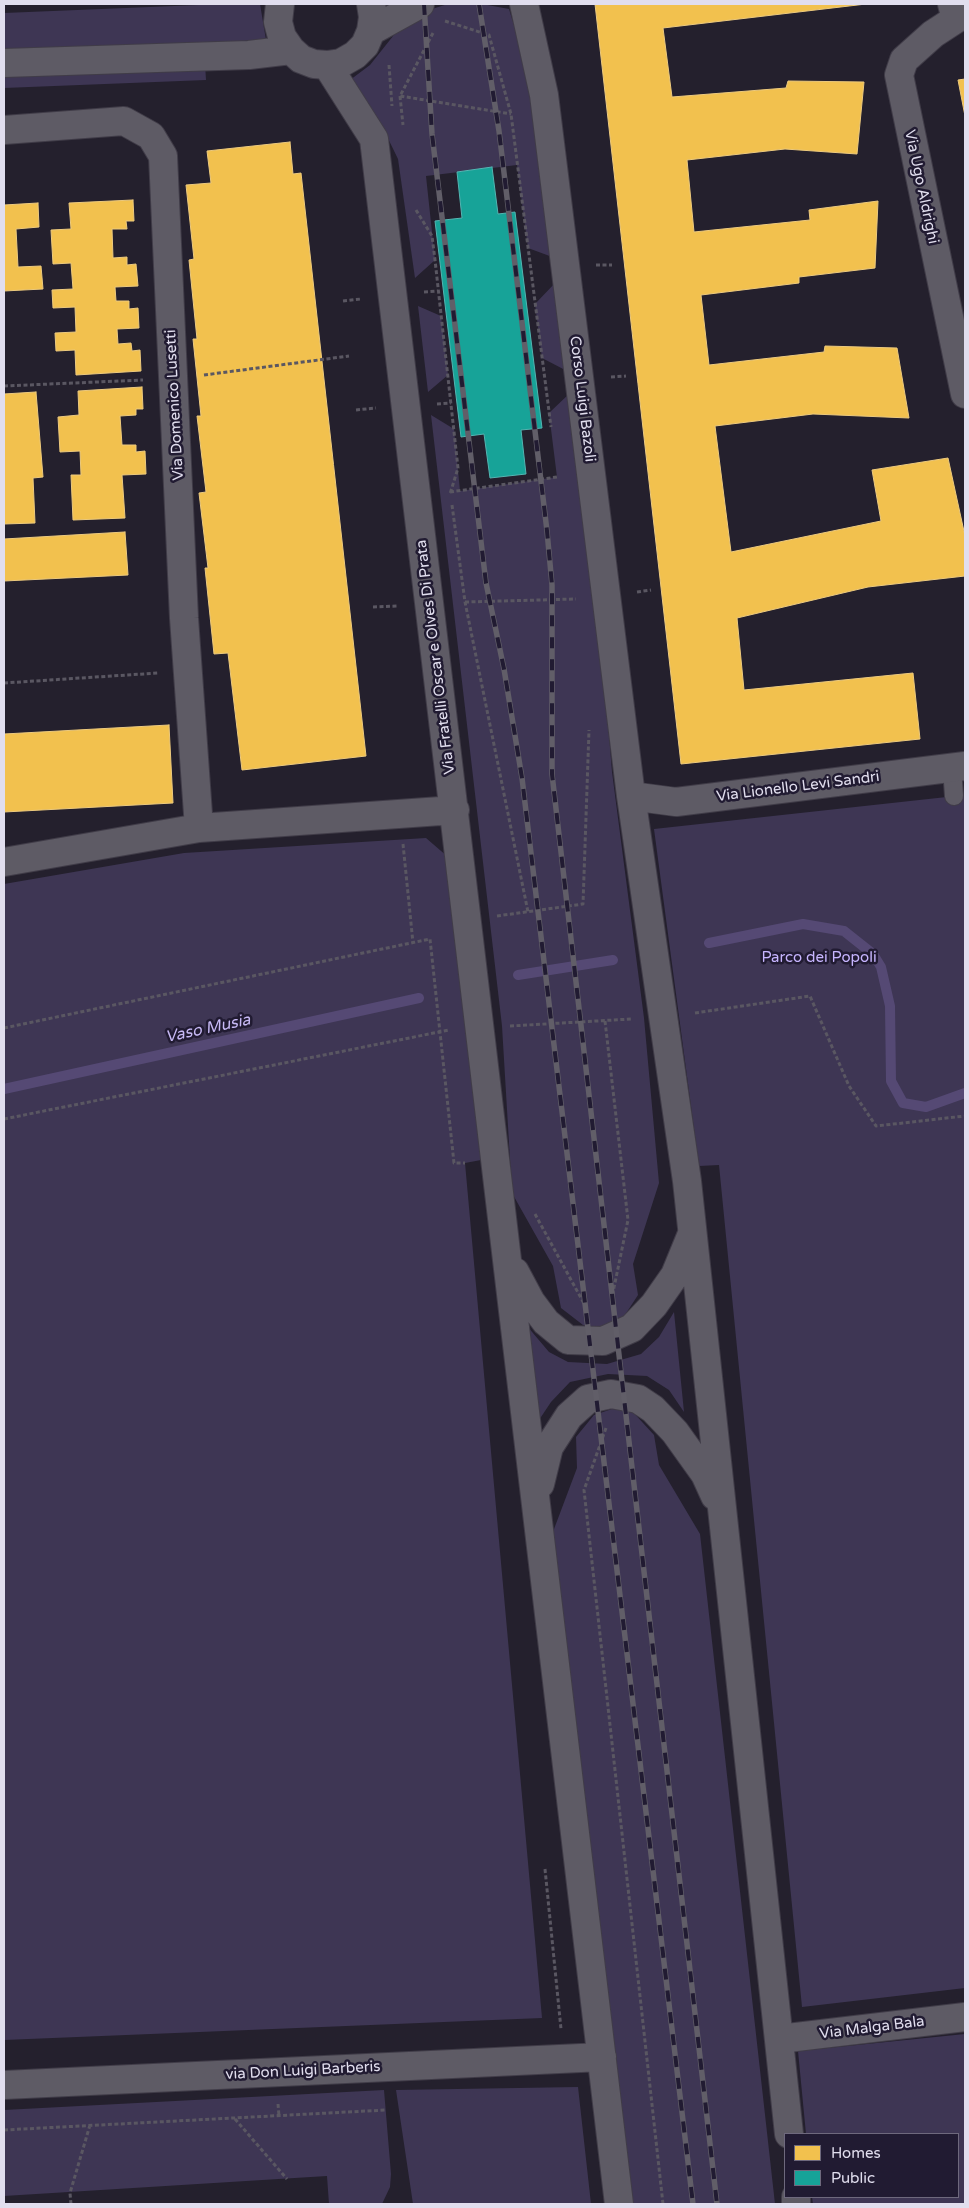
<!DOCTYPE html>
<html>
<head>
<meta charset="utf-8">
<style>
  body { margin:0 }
  #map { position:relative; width:969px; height:2208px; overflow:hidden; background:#24202d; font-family:"Varela Round",sans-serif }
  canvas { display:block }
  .frame { position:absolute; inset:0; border:5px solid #e1deee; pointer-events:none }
  .legend { position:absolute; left:784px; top:2133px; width:175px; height:65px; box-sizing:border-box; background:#211b32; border:1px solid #6e697d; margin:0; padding:6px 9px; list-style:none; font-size:15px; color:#e1deee }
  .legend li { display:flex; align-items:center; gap:10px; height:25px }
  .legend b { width:25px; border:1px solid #6e697d }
</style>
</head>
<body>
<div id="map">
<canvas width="969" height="2208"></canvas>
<div class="frame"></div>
<ul class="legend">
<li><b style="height:14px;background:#f2c14e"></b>Homes</li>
<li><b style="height:14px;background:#17a398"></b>Public</li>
</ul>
</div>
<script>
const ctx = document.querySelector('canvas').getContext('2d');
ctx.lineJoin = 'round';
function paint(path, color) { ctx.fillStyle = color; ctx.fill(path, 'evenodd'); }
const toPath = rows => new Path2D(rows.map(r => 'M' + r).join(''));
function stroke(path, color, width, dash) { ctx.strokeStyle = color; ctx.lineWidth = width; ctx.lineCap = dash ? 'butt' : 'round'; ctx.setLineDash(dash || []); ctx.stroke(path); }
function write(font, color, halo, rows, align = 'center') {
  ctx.font = font + ' "Varela Round",sans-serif'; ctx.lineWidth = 5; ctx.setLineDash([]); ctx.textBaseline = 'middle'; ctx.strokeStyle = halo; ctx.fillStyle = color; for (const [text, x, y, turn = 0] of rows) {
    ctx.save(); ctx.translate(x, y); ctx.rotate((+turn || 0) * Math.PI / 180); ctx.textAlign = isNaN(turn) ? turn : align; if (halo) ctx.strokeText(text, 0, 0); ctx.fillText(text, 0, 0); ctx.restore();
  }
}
paint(toPath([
  [223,4,260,4,266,40,4,50,4,13],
  [448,4,482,4,509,9,533,87,555,258,528,248,517,165,426,176,435,260,415,278,398,159,379,120,350,80,370,65,405,21,419,13],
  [205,64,206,80,4,88,4,71],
  [556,282,567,371,542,358,535,304],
  [418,306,441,316,448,375,428,392],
  [570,393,598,597,612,772,644,1018,659,1183,633,1264,638,1295,621,1321,598,1330,583,1325,561,1308,553,1266,512,1193,502,1026,431,415,454,429,460,491,557,477,549,413],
  [965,795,965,1988,802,2007,719,1165,699,1166,654,829],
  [426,838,448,857,481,1160,465,1163,542,2018,4,2040,4,884,184,853],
  [674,1312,684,1412,669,1390,647,1376,608,1374,570,1382,551,1402,537,1423,527,1326,549,1352,568,1362,607,1364,641,1354,659,1337],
  [612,1409,632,1411,654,1435,659,1465,700,1534,775,2204,628,2204,548,1545,577,1468,576,1437,594,1415],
  [965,2034,965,2204,813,2204,812,2197,958,2197,958,2134,806,2134,798,2051],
  [578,2087,591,2204,413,2204,396,2090],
  [384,2090,391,2174,390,2187,382,2204,329,2204,327,2176,4,2196,4,2110]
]), '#3e3654');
const homes = toPath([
  [595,4,866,4,663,28,672,97,786,88,788,81,864,82,857,154,785,149,687,160,694,232,810,220,809,210,878,201,875,268,799,277,799,283,701,295,709,365,824,352,825,346,897,348,909,418,813,414,715,426,731,552,881,521,872,470,948,458,965,536,965,576,868,587,737,618,744,690,913,673,920,739,681,764,595,4],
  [965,79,965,116,958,80,965,79],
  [290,142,293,174,301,173,366,756,242,770,228,653,214,654,205,568,208,568,199,493,206,492,197,416,201,416,193,339,197,339,189,260,194,259,186,185,211,183,207,151,290,142],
  [133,200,134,221,126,221,127,229,112,229,113,258,127,257,127,265,136,264,138,286,115,287,116,301,129,301,129,309,138,308,139,328,117,329,118,344,131,343,132,351,140,350,141,371,76,375,75,350,56,351,55,333,76,332,75,307,53,308,52,290,73,289,71,263,53,264,51,230,71,229,69,203,133,200],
  [38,203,39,227,16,229,18,267,41,266,43,289,4,291,4,205,38,203],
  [142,387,143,409,136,409,136,415,120,416,122,445,136,445,136,452,145,451,146,474,122,475,125,518,73,520,71,475,81,475,80,451,60,452,58,417,79,415,78,391,142,387],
  [36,392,43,477,33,478,35,523,4,524,4,394,36,392],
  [125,532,128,575,4,581,4,539,125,532],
  [169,725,173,803,4,812,4,734,169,725]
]);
paint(homes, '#f2c14e');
stroke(homes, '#edca7e', 1);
const public = toPath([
  [492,167,498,214,515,212,542,428,521,430,526,474,490,478,484,434,461,437,435,221,462,218,457,172,492,167]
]);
paint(public, '#17a398');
stroke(public, '#54b5b2', 1);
stroke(toPath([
  [709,943,803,924,844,931,873,954,881,967,890,1006,891,1081,903,1103,926,1107,965,1093],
  [518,975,613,960],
  [4,1089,419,998]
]), '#554974', 10);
const lane = toPath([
  [952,768,954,796]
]);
const street = toPath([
  [280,4,278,22,282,37,291,50,301,59,314,64,327,65,341,63,355,55,365,45,371,31,373,17,371,4],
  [524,4,544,95,631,796,687,1181,789,2134],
  [952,4,956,19,933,34,904,60,899,75,965,394],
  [371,31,420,4],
  [4,63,249,55,291,50],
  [327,65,374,139,619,2204],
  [4,130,124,121,151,136,163,156,184,618,199,828],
  [631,796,676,802,965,766],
  [4,862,199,828,455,810],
  [515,1272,531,1302,546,1322,568,1340,603,1341,632,1328,654,1305,675,1275,691,1236],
  [540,1484,549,1447,569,1416,588,1399,611,1394,638,1399,653,1409,675,1432,705,1474,715,1496],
  [779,2039,965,2017],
  [4,2085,602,2057],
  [796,2197,796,2204]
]);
stroke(lane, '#403c48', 20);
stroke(street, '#403c48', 30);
stroke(toPath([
  [445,21,489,35,511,114,551,427],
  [433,33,400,96,511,114],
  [389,65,392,106],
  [400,96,403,125],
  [416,210,432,236,435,260,458,468,450,494],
  [596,265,612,265],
  [424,292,438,291],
  [343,301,361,299],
  [204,375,349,356],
  [611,377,626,376],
  [4,386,143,380],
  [437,404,451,403],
  [356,410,376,408],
  [450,492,557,477],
  [452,505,465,602,528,912],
  [637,592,651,590],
  [465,602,576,599],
  [373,607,399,606],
  [4,683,158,673],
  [403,844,413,943],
  [497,916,583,904,589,730],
  [695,1013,810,996,849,1086,876,1126,965,1116],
  [605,1021,628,1220,611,1302],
  [510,1026,631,1019],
  [4,1028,430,939,454,1163,465,1163],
  [4,1119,449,1030],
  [535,1214,587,1309],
  [606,1428,584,1490,663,2204],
  [545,1869,561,2029],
  [278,2104,279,2116],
  [235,2119,287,2179],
  [4,2130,386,2110],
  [71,2204,70,2193,90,2125]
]), '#5a5762', 3, [4, 2.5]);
stroke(lane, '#5e5b65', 18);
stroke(street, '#5e5b65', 28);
const rail = toPath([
  [424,4,432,134,486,583,504,669,522,778,693,2204],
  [479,4,499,131,547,531,552,585,552,774,717,2204]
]);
stroke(rail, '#615e68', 5.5);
stroke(rail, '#211b32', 4, [11]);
write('15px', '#e1deee', '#211b32', [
  ["Via Ugo Aldrighi",921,187,78],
  ["Corso Luigi Bazoli",582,399,83],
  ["Via Domenico Lusetti",175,405,-93],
  ["Via Fratelli Oscar e Olves Di Prata",436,657,-97],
  ["Via Lionello Levi Sandri",798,787,-7],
  ["Via Malga Bala",872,2028,-7],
  ["via Don Luigi Barberis",303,2071,-3]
]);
write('15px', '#c7b5ff', '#211b32', [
  ["Parco dei Popoli",819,958]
]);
write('italic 16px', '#c7b9f5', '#211b32', [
  ["Vaso Musia",208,1029,-12]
]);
</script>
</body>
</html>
